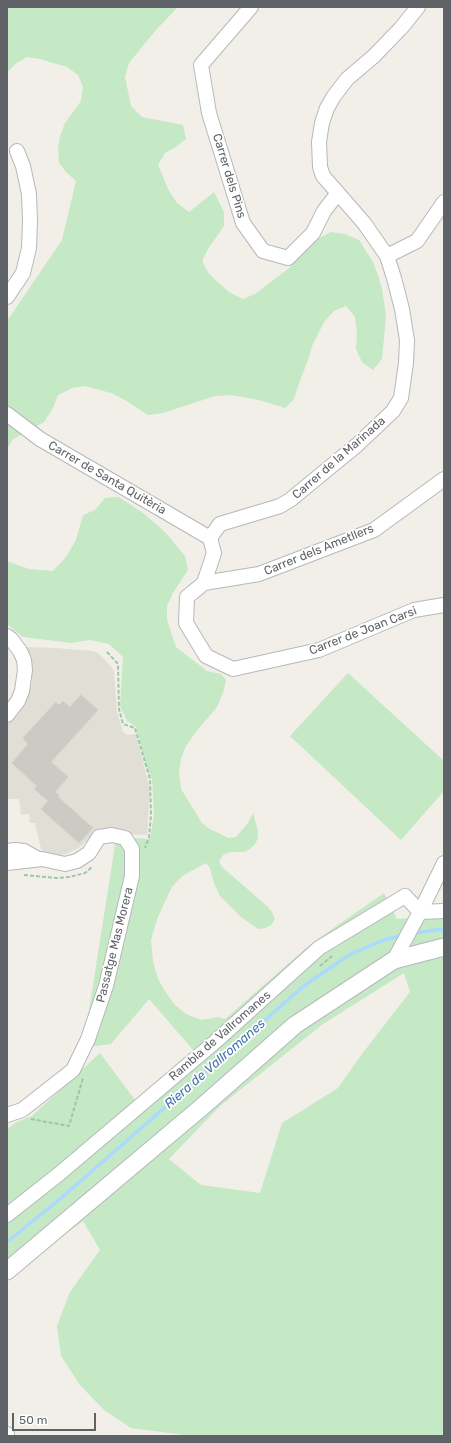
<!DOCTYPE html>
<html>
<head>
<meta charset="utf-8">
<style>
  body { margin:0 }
  #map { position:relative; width:451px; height:1443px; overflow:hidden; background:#f1efe8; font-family:Rubik,sans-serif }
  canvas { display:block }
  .frame { position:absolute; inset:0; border:8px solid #5f6368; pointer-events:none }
  .scale { position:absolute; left:12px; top:1413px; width:84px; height:18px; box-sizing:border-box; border:2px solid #5f6368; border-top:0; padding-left:5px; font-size:12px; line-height:14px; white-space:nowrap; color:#5f6368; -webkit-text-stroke:3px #fff; paint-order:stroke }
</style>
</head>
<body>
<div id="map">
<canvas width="451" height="1443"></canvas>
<div class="frame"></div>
<div class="scale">50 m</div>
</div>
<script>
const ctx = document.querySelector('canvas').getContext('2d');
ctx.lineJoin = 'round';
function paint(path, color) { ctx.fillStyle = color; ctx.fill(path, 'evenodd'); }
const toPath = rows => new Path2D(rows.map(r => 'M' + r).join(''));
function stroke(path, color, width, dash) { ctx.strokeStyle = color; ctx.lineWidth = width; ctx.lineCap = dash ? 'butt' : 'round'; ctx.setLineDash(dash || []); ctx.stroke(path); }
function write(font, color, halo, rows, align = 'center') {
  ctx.font = font + ' Rubik,sans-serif'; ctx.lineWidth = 3.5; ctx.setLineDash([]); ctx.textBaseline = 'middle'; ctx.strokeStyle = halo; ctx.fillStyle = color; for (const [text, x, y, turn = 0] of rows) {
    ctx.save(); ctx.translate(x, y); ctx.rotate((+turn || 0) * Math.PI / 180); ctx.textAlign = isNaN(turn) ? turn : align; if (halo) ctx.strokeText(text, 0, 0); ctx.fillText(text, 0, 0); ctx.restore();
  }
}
paint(toPath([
  [26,647,55,648,93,651,98,653,111,666,114,672,117,712,123,732,127,735,136,734,150,790,147,835,122,834,91,838,77,849,66,854,56,856,47,854,41,849,35,823,30,823,29,814,21,815,19,799,7,799,7,724,17,716,25,705,32,683,32,664]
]), '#e1ded6');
paint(toPath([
  [7,7,178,7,156,30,129,63,125,77,131,106,142,117,183,125,186,139,176,147,165,153,158,165,169,191,177,203,189,212,214,192,224,212,224,226,208,249,202,261,209,274,229,292,243,299,255,294,289,268,308,247,319,238,331,232,345,234,359,240,373,262,378,275,382,289,386,316,382,359,373,370,362,362,356,349,357,333,355,317,346,306,334,311,324,322,312,346,308,360,298,386,294,399,285,408,259,400,231,395,215,396,163,413,148,415,125,400,111,393,85,386,72,388,58,395,53,408,44,422,13,439,7,449,7,321,62,240,76,181,67,173,59,163,58,149,60,136,65,123,81,101,83,87,78,75,67,67,40,59,27,57,15,64,7,73],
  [119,497,143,513,165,532,185,556,188,570,173,593,167,606,167,620,176,647,207,671,221,674,226,680,223,693,217,707,195,733,186,746,181,759,179,773,181,789,202,823,208,828,228,838,236,837,248,823,253,813,258,831,258,838,255,844,250,849,244,852,230,852,223,855,219,861,222,867,267,906,272,912,275,919,271,925,265,928,258,929,241,917,220,896,214,883,210,868,206,863,182,876,172,887,163,906,157,919,151,940,153,962,158,979,165,991,174,1004,186,1014,201,1020,218,1017,225,1019,312,943,384,893,397,919,444,916,444,1436,192,1436,131,1428,104,1410,80,1385,61,1356,57,1326,70,1292,100,1250,83,1221,7,1277,7,1223,200,1058,149,999,111,1044,80,1048,85,1036,116,839,130,838,150,839,154,815,152,779,146,765,136,727,127,721,120,706,123,657,109,644,90,640,71,643,23,637,7,624,7,561,29,569,53,571,66,557,76,540,83,515,95,510,105,498],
  [404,973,410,992,362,1054,338,1088,282,1123,260,1193,201,1185,169,1159,220,1106,323,1024],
  [348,673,444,761,444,791,401,840,290,736],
  [100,1053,135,1100,7,1209,7,1129,17,1122,32,1116]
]), '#c5e8c5');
stroke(toPath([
  [413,933,444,929],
  [7,1242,60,1199,305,985,349,955,381,941,403,935]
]), '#aadaff', 3.5);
const building = toPath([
  [81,695,98,710,51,762,68,777,55,792,59,795,58,797,93,828,79,843,41,809,48,801,34,789,37,786,12,763,28,744,23,738,56,702,59,705,63,701,70,707,81,695]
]);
paint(building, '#cccac5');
stroke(building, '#d6d1c6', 1);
const minor = toPath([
  [251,7,201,65,209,113,243,223,263,251,288,258,313,233,324,211,338,193],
  [387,256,417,241,444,202],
  [7,297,23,273,29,248,30,221,29,194,23,166,17,151],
  [7,414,40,439,210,538],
  [444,479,374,530,259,574,204,583,187,597,186,623,206,656,233,669,319,650,414,610,444,605],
  [204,583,214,553,210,538,220,524,280,506,290,500,357,445,393,411,401,398,406,363,407,340,402,309,394,278,387,256,364,223,323,176,320,167,319,142,322,123,327,108,334,96,347,79,374,56,401,28,418,7],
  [7,636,11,639,20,651,24,660,25,670,22,691,18,701,7,715],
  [7,851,15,850,24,851,38,859],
  [7,863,42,859,65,864,77,861,89,853,99,837,112,835,125,838,132,849,132,876,106,986,88,1039,73,1070,22,1110,7,1115],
  [394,960,420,912,444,863],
  [7,1215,59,1174,216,1041,319,948,405,896,420,912,444,911],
  [7,1434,7,1436]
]);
const tertiary = toPath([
  [7,1271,203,1106,295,1025,394,960,444,947]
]);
stroke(minor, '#b5b8bc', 16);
stroke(tertiary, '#b5b8bc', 19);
stroke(toPath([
  [107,652,118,664,119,709,123,724,135,728,150,779,151,815,149,837,145,848],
  [24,875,57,878,69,877,85,873,92,867],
  [320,966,332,956],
  [31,1119,69,1126,83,1078]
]), '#9cc7a9', 2, [4, 2]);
stroke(minor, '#fff', 14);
stroke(tertiary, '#fff', 17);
write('12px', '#5f6368', '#fff', [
  ["Carrer dels Pins",229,176,73],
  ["Carrer de la Marinada",339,458,-41],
  ["Carrer de Santa Quitèria",107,478,30],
  ["Carrer dels Ametllers",319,550,-22],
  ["Carrer de Joan Carsi",363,631,-21],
  ["Passatge Mas Morera",115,945,-76],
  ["Rambla de Vallromanes",220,1036,-41]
]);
write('italic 13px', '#4174aa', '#fff', [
  ["Riera de Vallromanes",215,1064,-41]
]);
</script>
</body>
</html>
